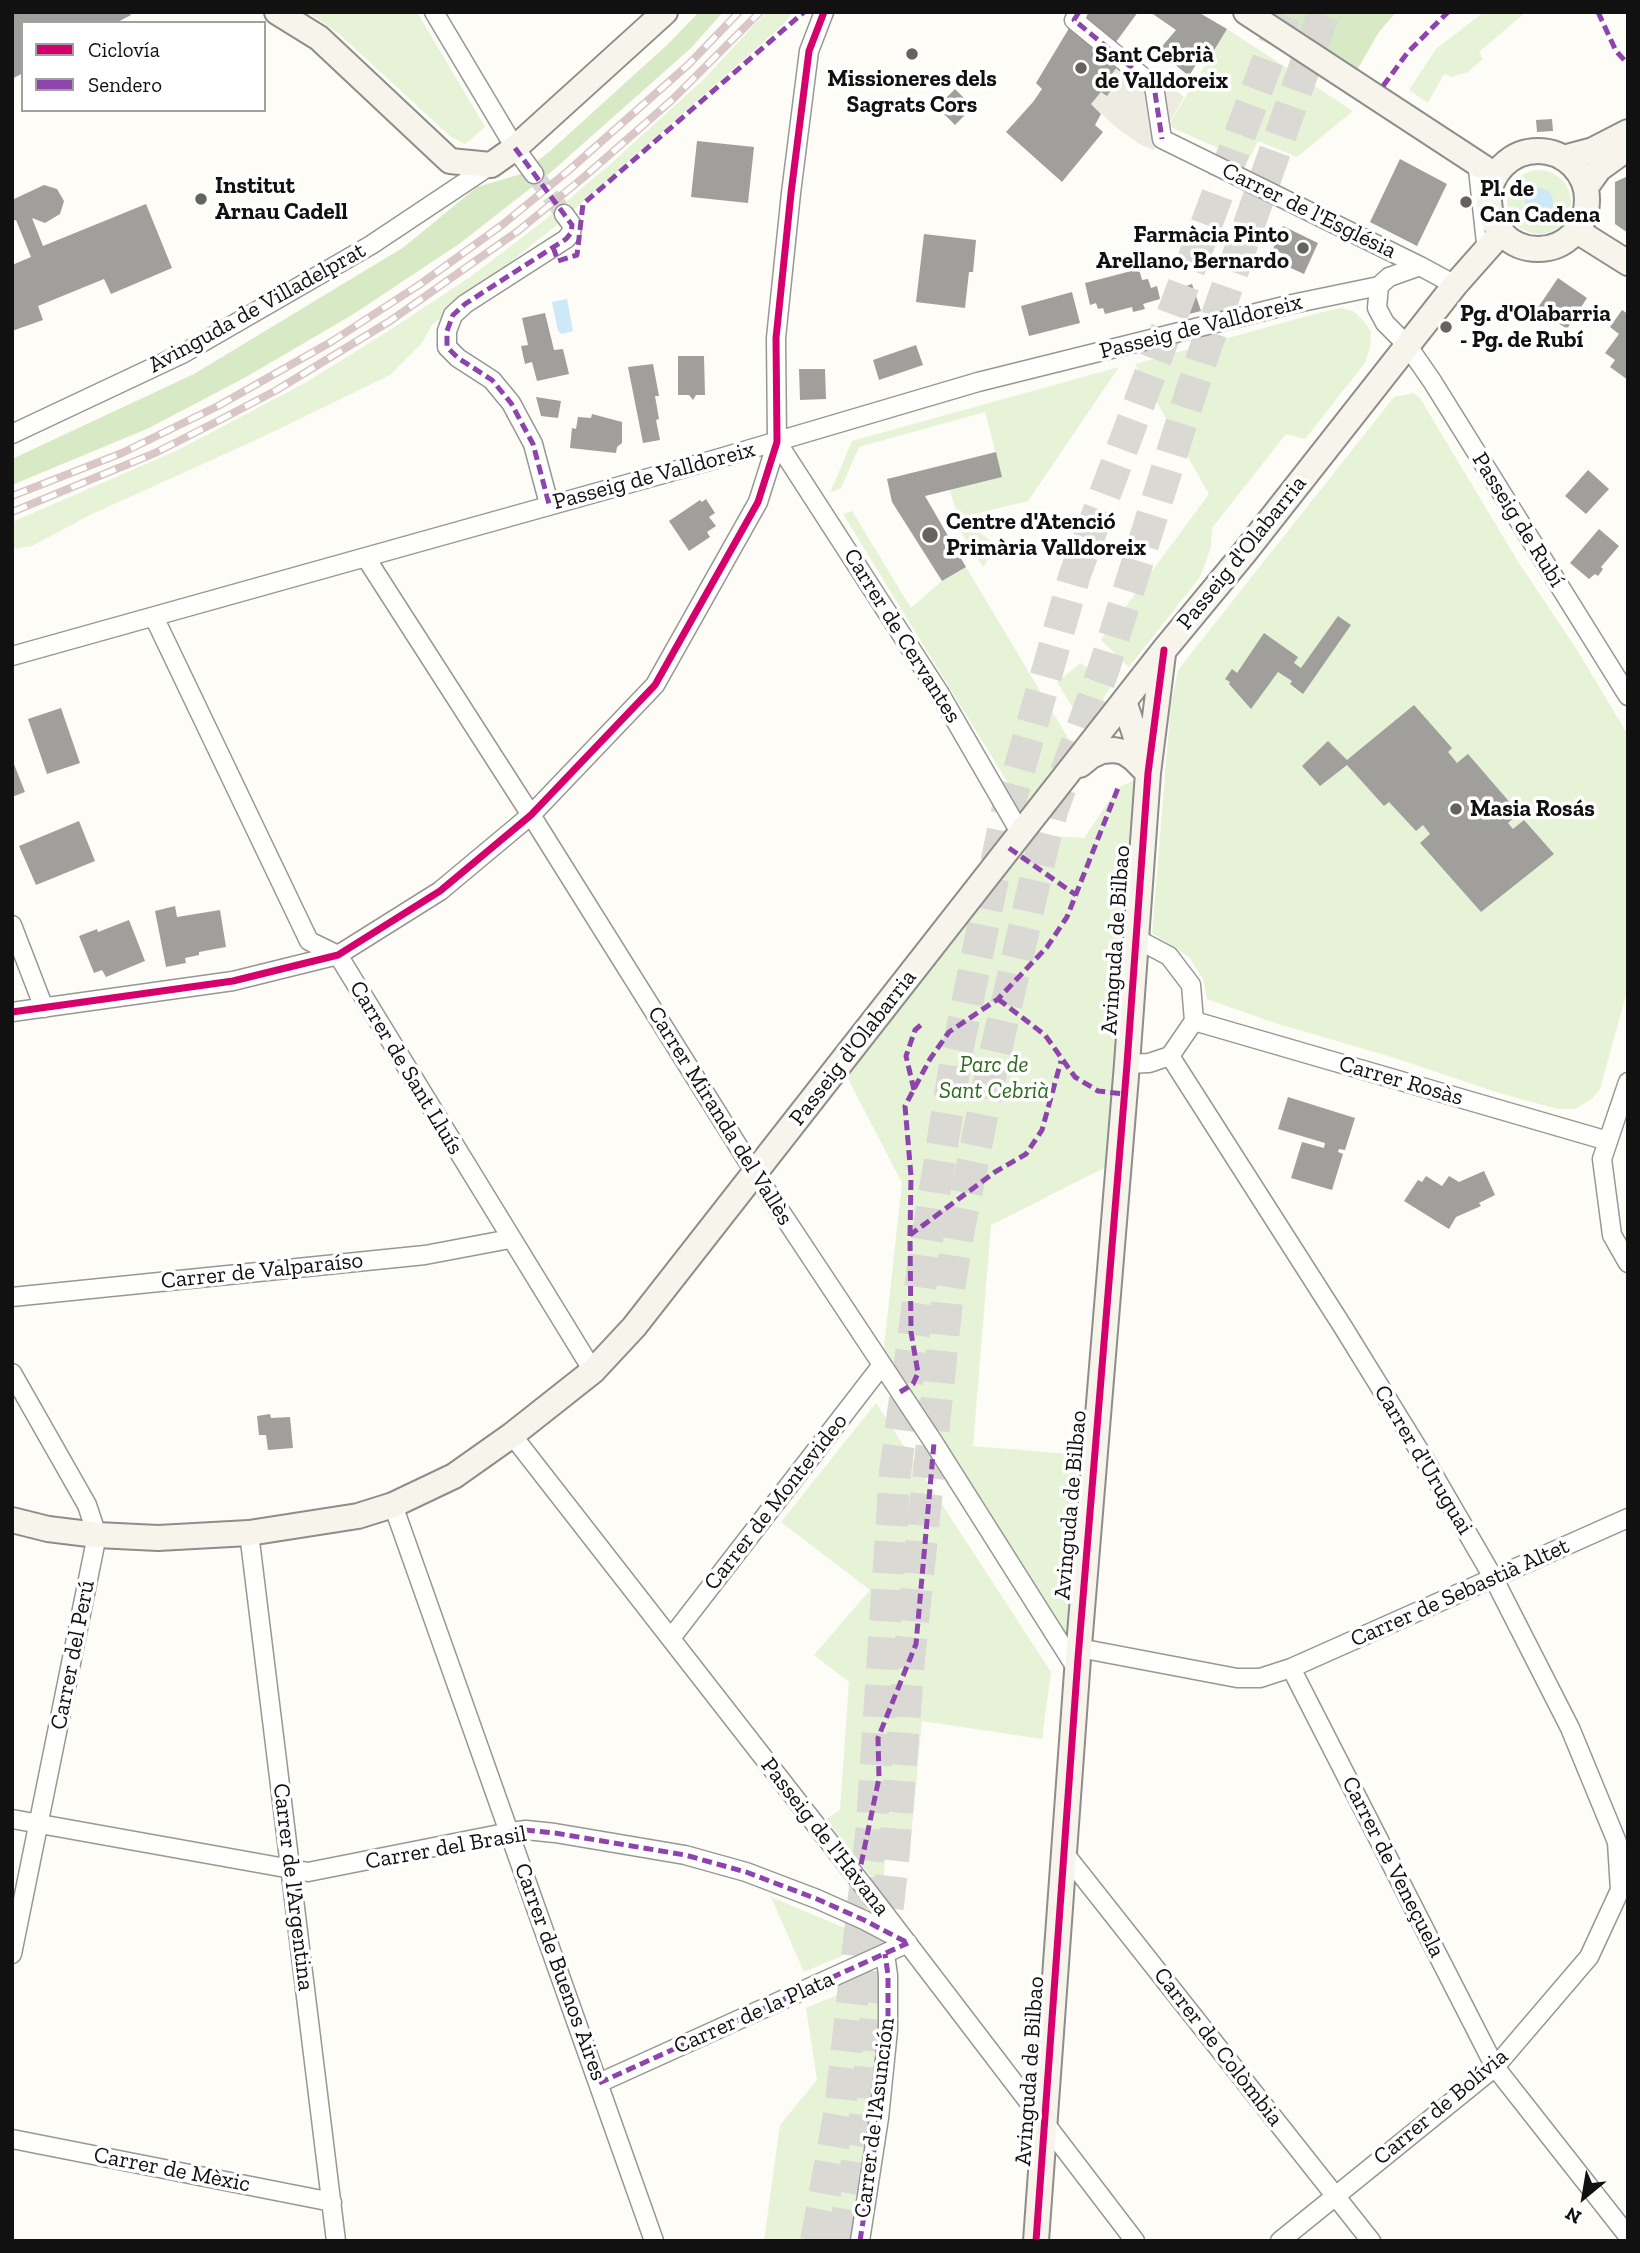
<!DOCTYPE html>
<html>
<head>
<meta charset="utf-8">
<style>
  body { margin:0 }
  #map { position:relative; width:1640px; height:2253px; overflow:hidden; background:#fdfcf7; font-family:"Zilla Slab",serif }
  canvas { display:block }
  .frame { position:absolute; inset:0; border:14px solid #111; pointer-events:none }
  .legend { position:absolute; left:21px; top:21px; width:245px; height:91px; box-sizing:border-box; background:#fff; border:2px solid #a0a0a0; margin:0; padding:9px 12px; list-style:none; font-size:21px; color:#111 }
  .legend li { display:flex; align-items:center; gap:14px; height:35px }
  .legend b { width:35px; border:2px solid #a0a0a0 }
  .north { position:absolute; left:1549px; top:2162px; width:70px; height:70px; -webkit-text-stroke:5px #fff; paint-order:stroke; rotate:210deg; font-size:19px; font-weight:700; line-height:28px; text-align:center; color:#111 }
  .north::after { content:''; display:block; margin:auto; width:24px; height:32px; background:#111; clip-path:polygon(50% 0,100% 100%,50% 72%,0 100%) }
</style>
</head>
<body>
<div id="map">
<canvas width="1640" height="2253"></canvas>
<div class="frame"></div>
<ul class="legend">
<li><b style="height:9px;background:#d6006c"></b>Ciclovía</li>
<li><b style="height:9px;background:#8e44ad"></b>Sendero</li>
</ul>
<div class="north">N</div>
</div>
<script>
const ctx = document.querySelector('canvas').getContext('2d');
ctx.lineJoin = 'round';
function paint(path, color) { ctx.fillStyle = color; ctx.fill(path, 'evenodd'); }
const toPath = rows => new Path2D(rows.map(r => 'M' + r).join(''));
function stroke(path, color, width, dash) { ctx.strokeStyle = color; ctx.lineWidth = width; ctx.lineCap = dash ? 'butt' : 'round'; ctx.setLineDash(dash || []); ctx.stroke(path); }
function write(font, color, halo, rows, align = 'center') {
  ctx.font = font + ' "Zilla Slab",serif'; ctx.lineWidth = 7; ctx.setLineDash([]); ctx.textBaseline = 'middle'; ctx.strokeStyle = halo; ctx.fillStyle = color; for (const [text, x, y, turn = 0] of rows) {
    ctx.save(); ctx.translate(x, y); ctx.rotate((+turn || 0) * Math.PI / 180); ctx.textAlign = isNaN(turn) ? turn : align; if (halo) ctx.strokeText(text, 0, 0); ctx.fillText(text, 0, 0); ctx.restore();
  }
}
paint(toPath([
  [307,12,417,12,485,127,465,144,451,137,338,33],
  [766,12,792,12,784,24,558,224,432,325,422,343,390,375,258,439,90,515,32,546,12,549,12,522,178,450,303,384,387,332,473,275,546,219,616,159,705,78],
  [1484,12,1526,12,1479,52,1483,59,1468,72,1451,77,1444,74,1428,103,1409,90,1436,49],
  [1227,29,1353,111,1297,157,1258,141,1248,161,1168,126],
  '1507 202a32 32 0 1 1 64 0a32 32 0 1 1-64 0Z',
  [1341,308,1353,311,1364,321,1371,332,1370,348,1365,363,1305,439,1286,434,1212,528,1211,547,1200,577,1129,667,1101,640,1209,494,1135,364,1318,313],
  [1119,367,1028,501,958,518,950,490,1002,476,985,412,859,447,841,488,830,493,852,441],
  [1414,393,1420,398,1519,563,1577,650,1628,735,1628,988,1600,1089,1592,1099,1574,1109,1558,1109,1499,1093,1395,1058,1275,1023,1207,999,1203,979,1189,957,1152,933,1171,703,1178,670,1394,397],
  [852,511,911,608,942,581,966,567,1074,748,1027,804,1019,801,843,514],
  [973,528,998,546,983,567,961,532],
  [1081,663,1111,687,1103,699,1107,705,1088,732,1057,682],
  [1148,773,1118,1161,991,1225,973,1446,1094,1456,1078,1658,882,1365,902,1183,841,1065,1021,834,1084,838,1118,788],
  [876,1403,1051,1672,1042,1739,922,1721,909,1858,885,1857,883,1892,826,1819,840,1810,849,1682,814,1655,870,1590,781,1522],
  [771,1897,859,1934,865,1946,804,1972],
  [881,1977,883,1999,866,2161,852,2241,764,2241,780,2125,817,2080,806,2008]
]), '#e7f3d7');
paint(toPath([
  [699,12,723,12,691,48,550,173,459,244,352,315,246,377,149,428,12,485,12,459,194,374,404,247,477,187,521,174,549,152,668,44],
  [1271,12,1396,12,1379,32,1357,70]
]), '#d8eac5');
paint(toPath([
  [1127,53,1184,97,1154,150,1141,145,1117,128,1091,104]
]), '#edebe2');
paint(toPath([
  '1525 202a14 14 0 1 1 28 0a14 14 0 1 1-28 0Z',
  [567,299,573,331,562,334,558,331,552,302]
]), '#cde8f7');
paint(toPath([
  [12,12,129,12,131,15,116,23,23,23,23,73,12,79],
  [1089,12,1106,13,1138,12,1116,42,1084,19],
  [1150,12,1198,12,1227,29,1213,52,1206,48,1189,76,1158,51,1176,30],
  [1074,20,1123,58,1110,77,1117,81,1107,96,1101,92,1091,104,1101,114,1095,125,1103,132,1062,182,1006,132,1033,102,1042,89,1036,83],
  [955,89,973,107,955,125,937,107],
  [1552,119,1553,131,1537,132,1536,120],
  [697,141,754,147,748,203,691,197],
  [1400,159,1447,184,1417,246,1370,222],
  [1628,176,1628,233,1615,224,1615,182],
  [44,185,57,189,64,201,60,214,45,223,32,218,43,246,146,204,172,268,111,294,104,279,38,306,43,320,12,331,12,265,31,257,16,220,12,221,12,200],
  [1283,226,1318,243,1304,274,1282,264,1285,255,1273,249],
  [924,234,976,240,973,272,969,272,965,308,916,302],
  [1139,269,1142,280,1148,279,1151,288,1157,286,1160,299,1143,304,1145,309,1133,312,1132,307,1105,314,1103,308,1098,309,1096,303,1090,305,1085,283],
  [1558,278,1587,298,1567,329,1537,309],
  [1192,284,1201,311,1185,315,1177,289],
  [1072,292,1080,323,1029,336,1021,306],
  [1622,310,1628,314,1628,380,1610,367,1615,360,1605,353,1619,334,1610,327],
  [545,313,554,350,563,349,569,374,537,381,532,362,525,364,521,346,528,345,522,318],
  [916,345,923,365,879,380,873,360],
  [678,356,704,356,705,395,696,395,693,400,689,395,678,395],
  [653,364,659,396,655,396,659,419,656,420,660,440,643,443,628,367],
  [799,369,825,369,826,399,800,400],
  [536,397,561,401,558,418,541,416],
  [592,414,622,422,622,443,617,447,616,453,570,448,572,428,576,429,578,417,591,418],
  [996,452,1002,477,925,496,966,567,942,581,892,502,887,479],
  [1588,470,1609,489,1586,514,1565,496],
  [706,499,715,513,709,517,716,526,707,532,710,537,689,551,669,521,700,500,702,502],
  [1599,529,1619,546,1601,567,1603,569,1598,576,1595,574,1589,579,1570,563],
  [1338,616,1351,625,1303,694,1290,684,1292,681,1278,672,1251,709,1229,684,1230,682,1225,679,1232,669,1237,673,1264,633,1298,657,1294,663,1301,668],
  [1414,705,1452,748,1448,752,1457,763,1468,754,1519,813,1508,823,1513,829,1524,820,1554,854,1481,912,1420,843,1430,834,1423,825,1416,831,1389,802,1384,806,1347,765,1320,786,1302,766,1328,741,1347,760],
  [61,708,80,763,47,774,28,719],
  [12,759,25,792,12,797],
  [79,821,95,861,36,885,19,846],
  [175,906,177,917,220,910,226,947,199,952,199,955,185,958,186,963,166,967,155,911],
  [129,920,145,961,106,977,102,970,94,973,79,936,97,929,98,932],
  [1288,1097,1355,1118,1345,1150,1339,1149,1338,1152,1343,1154,1332,1190,1291,1178,1302,1142,1324,1148,1325,1143,1278,1129],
  [1484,1171,1495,1195,1479,1203,1481,1206,1456,1217,1449,1229,1404,1201,1418,1180,1422,1182,1426,1176,1442,1186,1449,1176,1459,1182],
  [270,1414,271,1418,290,1417,293,1448,268,1450,266,1435,259,1435,257,1416]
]), '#a19f9c');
stroke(toPath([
  [534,174,564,214]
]), '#dad9d4', 18, [18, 9]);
stroke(toPath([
  [816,2241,840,2110,872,1825,895,1472,925,1252,957,1052,1006,816,1075,574,1286,12],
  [843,2241,865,2116,894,1851,909,1659,947,1302,958,1234,993,1063,1045,837,1052,811,1105,665,1201,361,1324,12]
]), '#dad9d4', 32, [32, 16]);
const lane = toPath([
  [1473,165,1482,248]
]);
const street = toPath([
  [434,12,515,148,534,174],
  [1079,12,1074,20,1154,86,1162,139,1420,266,1455,285],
  [1420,266,1389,277,1379,286,1377,308,1385,323,1407,345,1432,381,1628,696],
  [12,434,184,353,371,245,491,165],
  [777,442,940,694,1021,834],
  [549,504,533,444,511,403,492,380,458,358,447,347,447,331,453,315,465,304,566,239,571,233,572,225,564,214],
  [366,558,531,815,755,1173,934,1443,1078,1671],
  [154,617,309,941,338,955,593,1371],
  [12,656,720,458,978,382,1292,304,1379,286],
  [12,925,44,1008],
  [12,1012,233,981,338,955,440,891,531,815,655,685,758,502,777,442,776,338,791,193,809,51,824,12],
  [1194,1021,1608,1141],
  [1170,1056,1343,1327,1425,1460,1494,1579,1570,1728,1617,1842,1620,1890],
  [1127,1064,1149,1063,1170,1056,1194,1021,1191,985,1169,956,1135,938],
  [1628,1082,1602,1159,1612,1235,1628,1263],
  [12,1297,425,1255,510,1239],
  [12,1373,87,1505,97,1535,12,1954],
  [512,1435,869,1893,1135,2241],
  [393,1505,654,2241],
  [249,1533,336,2241],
  [671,1638,882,1365],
  [1079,1648,1237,1678,1260,1678,1291,1668,1495,2067,1628,2236],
  [1291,1668,1628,1518],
  [12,1819,308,1872,510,1832,526,1830,555,1833,685,1855,746,1872,817,1899,864,1920,902,1940],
  [1065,1854,1371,2241],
  [599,2083,908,1943],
  [12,2139,332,2202],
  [860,2241,879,2118,888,2030,888,1975,885,1954],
  [1280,2241,1495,2067,1589,1957,1620,1890,1628,1885]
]);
const secondary = toPath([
  [277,12,319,38,450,161,491,165,515,148,665,12],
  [1246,12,1495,175],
  '1489 200a49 49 0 1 1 98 0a49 49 0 1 1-98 0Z',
  [1563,158,1593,150,1628,132],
  [1586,187,1599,169,1628,148],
  [1577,231,1628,263],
  [1124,701,1145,765],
  [1080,765,1091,756,1102,751,1114,750,1124,752,1133,758,1148,773],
  [12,1520,48,1529,97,1535,158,1538,249,1533,358,1516,393,1505,454,1476,512,1435,593,1371,634,1327,1164,650,1245,552,1455,285,1502,232],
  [1036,2241,1078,1658,1127,1064,1148,773,1163,654]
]);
stroke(lane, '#979795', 12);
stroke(street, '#979795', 21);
stroke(secondary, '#8e8d8b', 28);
stroke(lane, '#fffffe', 9);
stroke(street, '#fffffe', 18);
stroke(secondary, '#f6f4eb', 24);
const rail = toPath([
  [12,496,122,453,218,406,331,342,419,285,502,225,568,171,689,64,739,12],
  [12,512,155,453,214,423,275,391,390,321,518,231,584,177,672,100,760,12]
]);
stroke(rail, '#d9c6c7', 8);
stroke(rail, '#fff', 5, [16]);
stroke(toPath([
  [1079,12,1074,20,1154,86,1162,139],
  [1598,12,1616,51,1628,64],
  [1383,86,1408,52,1448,12],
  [515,148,572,225,571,233,566,239,465,304,453,315,447,331,447,347,458,358,492,380,511,403,533,444,549,504],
  [553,247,558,261,577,255,583,204,804,12],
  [1009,848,1076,895],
  [998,999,1045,1035,1075,1077,1098,1091,1124,1094],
  [914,1090,906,1056,915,1030,923,1023],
  [910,1235,911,1176,905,1106,930,1059,949,1032,998,999,1047,947,1067,917,1118,788],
  [900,1392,913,1384,918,1373,911,1332,910,1235,995,1172,1026,1154,1042,1130,1061,1061],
  [510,1832,526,1830,555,1833,685,1855,746,1872,817,1899,864,1920,908,1943],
  [858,1879,879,1778,878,1738,916,1644,934,1443],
  [599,2083,908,1943],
  [860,2241,879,2118,888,2030,888,1975,885,1954]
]), '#8e44ad', 5, [10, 5]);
stroke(toPath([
  [12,1012,233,981,338,955,440,891,531,815,655,685,758,502,777,442,776,338,791,193,809,51,824,12],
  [1036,2241,1078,1658,1127,1064,1148,773,1164,650]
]), '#d6006c', 7);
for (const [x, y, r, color] of [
  [912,54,7,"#646362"],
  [1081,68,7,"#646362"],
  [201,199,7,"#646362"],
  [1466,202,7,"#646362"],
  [1303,248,7,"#646362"],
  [1446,327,7,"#646362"],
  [930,535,9,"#646362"],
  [1456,809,7,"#646362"]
]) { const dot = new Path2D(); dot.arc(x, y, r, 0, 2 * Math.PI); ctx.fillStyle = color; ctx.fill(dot); stroke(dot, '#fff', 2.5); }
write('bold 23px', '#111', '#fff', [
  ["Sant Cebrià",1095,55],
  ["de Valldoreix",1095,81],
  ["Missioneres dels",912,79,"center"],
  ["Sagrats Cors",912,105,"center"],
  ["Institut",215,186],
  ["Arnau Cadell",215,212],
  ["Pl. de",1480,189],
  ["Can Cadena",1480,215],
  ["Farmàcia Pinto",1289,235,"right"],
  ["Arellano, Bernardo",1289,261,"right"],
  ["Pg. d'Olabarria",1460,314],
  ["- Pg. de Rubí",1460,340],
  ["Centre d'Atenció",946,522],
  ["Primària Valldoreix",946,548],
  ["Masia Rosás",1470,809]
], 'left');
write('23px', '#111', '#fff', [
  ["Carrer de l'Església",1309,211,26],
  ["Avinguda de Villadelprat",257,308,-29],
  ["Passeig de Valldoreix",1201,327,-14],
  ["Passeig de Valldoreix",654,476,-15],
  ["Passeig de Rubí",1518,520,58],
  ["Passeig d'Olabarria",1242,553,-51],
  ["Carrer de Cervantes",902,636,58],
  ["Avinguda de Bilbao",1116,940,-86],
  ["Passeig d'Olabarria",853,1048,-52],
  ["Carrer de Sant Lluís",406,1068,59],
  ["Carrer Rosàs",1401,1081,16],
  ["Carrer Miranda del Vallès",720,1116,58],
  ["Carrer de Valparaíso",262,1271,-6],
  ["Carrer d'Uruguai",1423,1460,59],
  ["Carrer de Montevideo",776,1502,-52],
  ["Avinguda de Bilbao",1071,1505,-85],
  ["Carrer de Sebastià Altet",1460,1593,-24],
  ["Carrer del Perú",73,1655,-79],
  ["Passeig de l'Havana",825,1837,52],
  ["Carrer del Brasil",446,1848,-10],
  ["Carrer de Veneçuela",1393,1867,63],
  ["Carrer de l'Argentina",293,1887,83],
  ["Carrer de Buenos Aires",560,1972,70],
  ["Carrer de la Plata",754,2013,-24],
  ["Carrer de Colòmbia",1218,2047,52],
  ["Avinguda de Bilbao",1030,2071,-86],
  ["Carrer de Bolívia",1441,2107,-40],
  ["Carrer de l'Asunción",875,2118,-83],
  ["Carrer de Mèxic",172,2170,11]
]);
write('italic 23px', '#2f6b1f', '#fff', [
  ["Parc de",994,1065],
  ["Sant Cebrià",994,1091]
]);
</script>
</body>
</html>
